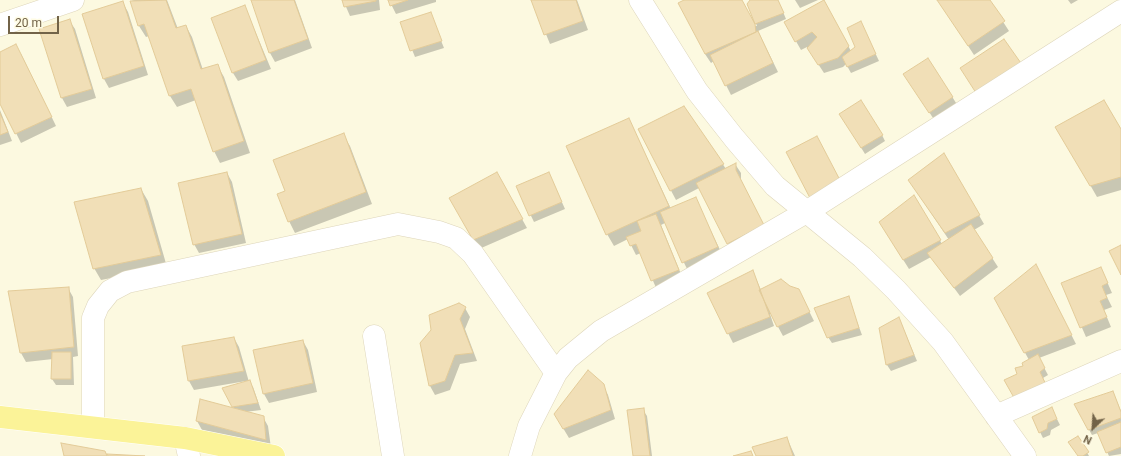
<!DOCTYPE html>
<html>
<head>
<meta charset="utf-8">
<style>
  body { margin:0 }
  #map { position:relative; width:1121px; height:456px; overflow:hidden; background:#fcf9e0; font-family:Roboto,sans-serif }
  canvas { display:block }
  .north { position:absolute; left:1073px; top:408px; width:40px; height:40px; -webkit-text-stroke:3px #fffce5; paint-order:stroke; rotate:205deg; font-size:11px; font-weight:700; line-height:16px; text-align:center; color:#726348 }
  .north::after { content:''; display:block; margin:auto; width:14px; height:18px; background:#726348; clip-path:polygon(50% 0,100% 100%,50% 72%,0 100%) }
  .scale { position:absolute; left:8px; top:16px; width:51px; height:18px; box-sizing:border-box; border:2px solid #726348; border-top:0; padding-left:5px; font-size:12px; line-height:14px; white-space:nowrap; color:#726348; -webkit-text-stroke:3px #fffce5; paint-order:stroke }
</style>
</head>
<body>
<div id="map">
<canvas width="1121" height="456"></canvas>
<div class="north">N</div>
<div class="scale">20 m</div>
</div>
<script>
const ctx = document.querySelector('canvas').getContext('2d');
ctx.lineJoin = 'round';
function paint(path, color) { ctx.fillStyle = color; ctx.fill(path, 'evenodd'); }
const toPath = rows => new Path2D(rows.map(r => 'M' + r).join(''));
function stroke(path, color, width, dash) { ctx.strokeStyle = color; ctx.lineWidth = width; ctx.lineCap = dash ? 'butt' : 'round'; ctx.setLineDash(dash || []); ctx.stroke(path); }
paint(toPath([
  [135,0,167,0,178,29,186,26,192,37,203,70,217,65,224,77,250,153,220,163,214,151,196,100,177,107,170,96,149,36,146,37,139,26,131,1],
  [252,0,295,0,312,48,275,62,270,53],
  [343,0,379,0,380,10,350,16],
  [389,0,436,0,436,2,396,14],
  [532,0,577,0,588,30,550,44],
  [686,0,741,0,755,26,757,26,748,5,751,0,778,0,786,19,758,31,778,72,731,95,714,61,711,63,705,54],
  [795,0,818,0,800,8],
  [938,0,989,0,1009,31,974,55],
  [1068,0,1078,0,1071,4],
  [823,2,851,51,857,47,864,29,879,61,851,73,846,64,843,67,824,73,807,47,801,50,785,22],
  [123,3,128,12,148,75,109,88,104,79],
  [245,7,271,69,238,81,233,73],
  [430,13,444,48,415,57,401,22],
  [69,20,75,29,96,98,67,107,62,98,40,29],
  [0,52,21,54,56,126,21,143,0,101],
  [928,59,958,106,935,121,910,83],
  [684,107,726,169,735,164,741,173,741,180,768,234,733,252,699,188,676,200,639,130],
  [0,110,12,141,0,145],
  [629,119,671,209,695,198,723,256,688,271,665,223,661,225,683,279,657,290,641,253,636,255,628,239,614,246,607,234],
  [844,120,882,135,885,141,865,154],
  [1057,127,1121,131,1121,190,1097,197],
  [343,135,350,146,372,204,295,233,289,221,286,192],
  [944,155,984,224,974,230,998,267,960,296,931,257,909,269,885,231,914,196,942,244,949,240,915,189],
  [227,173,232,182,246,243,199,253,194,244],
  [549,173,565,209,534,222,517,187],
  [497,174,527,228,479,249,451,199],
  [141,189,148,201,167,267,101,280,94,268],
  [1101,268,1112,293,1106,295,1112,307,1104,310,1111,327,1086,337,1063,284],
  [753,272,761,290,803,299,814,321,783,336,771,314,770,314,774,326,733,343,708,293],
  [1041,275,1076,344,1039,358,1048,375,1043,378,1051,395,1019,375,1029,360,995,298],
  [68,288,73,297,78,356,73,357,74,385,56,385,52,379,53,359,26,362,21,353],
  [848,297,862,335,832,343,828,337],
  [465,308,470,317,465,329,477,361,460,364,450,390,435,395,430,386,421,343],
  [899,318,917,361,891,371,887,365,880,329],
  [234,338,239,347,249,382,253,387,261,410,245,412,263,417,268,426,271,448,202,430,197,421,234,409,233,407,247,382,246,381,194,390,189,381],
  [303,341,308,350,317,392,269,403,264,394,254,350],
  [603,385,608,395,615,419,569,438,560,423],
  [1113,392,1121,411,1121,454,1109,456,1098,433,1092,435,1075,405],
  [643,410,647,416,652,456,634,456],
  [1055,415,1060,425,1051,430,1050,435,1043,438,1033,418],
  [1078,437,1089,456,1079,456],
  [787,438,795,456,757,456]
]), '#0003');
const building = toPath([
  [166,0,176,28,186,25,201,69,218,64,244,141,213,152,191,89,169,96,144,24,138,26,130,1,166,0],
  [251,0,294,0,308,39,269,53,251,0],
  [342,0,376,0,376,1,344,7,342,0],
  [388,0,408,0,390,6,388,0],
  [531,0,576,0,583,21,544,35,531,0],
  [684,0,742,0,755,24,756,32,705,54,678,3,684,0],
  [750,0,778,0,784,13,755,24,747,4,750,0],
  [824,0,849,46,838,58,818,65,807,48,817,37,812,32,795,42,784,22,824,0],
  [937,0,990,0,1005,21,968,46,937,0],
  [123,1,144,66,103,79,82,14,123,1],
  [245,5,266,60,232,73,211,18,245,5],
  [431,12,442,41,410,51,400,22,431,12],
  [70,19,92,89,61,98,39,29,70,19],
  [861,21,876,54,847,67,842,57,855,47,847,28,861,21],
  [758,31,773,63,725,86,710,55,758,31],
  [1004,39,1023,66,978,96,960,68,1004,39],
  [16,44,52,117,15,134,0,104,0,52,16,44],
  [928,58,953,97,929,113,903,74,928,58],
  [861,100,883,135,861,148,839,114,861,100],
  [1104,100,1121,129,1121,177,1090,186,1055,127,1104,100],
  [684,106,724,164,670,191,638,129,684,106],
  [0,113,8,132,0,135,0,113],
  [629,118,669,206,606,235,566,146,629,118],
  [344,133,366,192,288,222,277,194,285,191,273,160,344,133],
  [817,136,841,182,810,198,786,152,817,136],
  [944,153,980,215,945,233,908,180,944,153],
  [736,163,736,170,764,225,727,244,696,183,736,163],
  [227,172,242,234,193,245,178,183,227,172],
  [497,172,523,219,473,240,449,198,497,172],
  [549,172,562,202,529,216,516,186,549,172],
  [141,188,161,255,93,269,74,202,141,188],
  [914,195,941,240,903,260,879,222,914,195],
  [696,197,718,247,682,263,660,212,696,197],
  [656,214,679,270,651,281,636,244,630,246,626,237,641,231,637,221,656,214],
  [971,224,993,258,954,288,927,253,971,224],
  [1121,245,1121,275,1109,251,1121,245],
  [1036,264,1072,335,1024,353,994,298,1036,264],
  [1101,267,1108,283,1102,286,1107,298,1100,301,1107,317,1080,328,1061,283,1101,267],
  [753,270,770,317,727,334,707,293,753,270],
  [781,279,790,286,799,289,810,312,777,327,759,290,781,279],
  [69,287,74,347,20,353,8,291,69,287],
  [849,296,859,328,827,338,814,308,849,296],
  [459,303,466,307,460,319,473,353,455,355,445,381,429,386,420,343,431,330,429,315,459,303],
  [899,317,914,355,886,365,879,328,899,317],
  [234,337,244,371,188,381,182,346,234,337],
  [303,340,313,383,263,394,253,350,303,340],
  [52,352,71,352,71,379,51,379,52,352],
  [1038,354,1045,368,1040,372,1048,389,1017,403,1004,380,1017,374,1015,368,1023,366,1022,363,1038,354],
  [588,370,604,384,611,410,563,429,554,414,588,370],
  [250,380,258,403,232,407,222,388,250,380],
  [1113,391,1121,412,1121,418,1088,430,1074,404,1113,391],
  [200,399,264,416,266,440,196,421,200,399],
  [1052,407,1057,419,1048,423,1047,429,1039,433,1032,417,1052,407],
  [644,408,650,456,633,456,627,410,644,408],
  [1121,422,1121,447,1106,453,1097,432,1121,422],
  [1078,436,1089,452,1083,456,1078,456,1068,442,1078,436],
  [787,437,793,456,756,456,752,447,787,437],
  [61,443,105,451,107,456,64,456,61,443],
  [751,451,753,456,733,456,751,451],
  [107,454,145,456,108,456,107,454]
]);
paint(building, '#f1dfb7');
stroke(building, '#e3cb98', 1);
const minor = toPath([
  [640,0,697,91,734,138,775,186,862,257,896,290,943,342,1025,456],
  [0,25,73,0],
  [374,336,393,456],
  [996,416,1121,361],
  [93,426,93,318,98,306,110,291,127,282,398,224,439,232,456,238,473,254,556,373],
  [185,438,189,456],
  [520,456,529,426,556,373,568,358,601,331,808,211,1121,11]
]);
const major = toPath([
  [0,417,185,438,274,456]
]);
stroke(minor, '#ddd5ba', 23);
stroke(major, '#fff', 23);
stroke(minor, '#fff', 22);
stroke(major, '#fbf398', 22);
</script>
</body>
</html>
